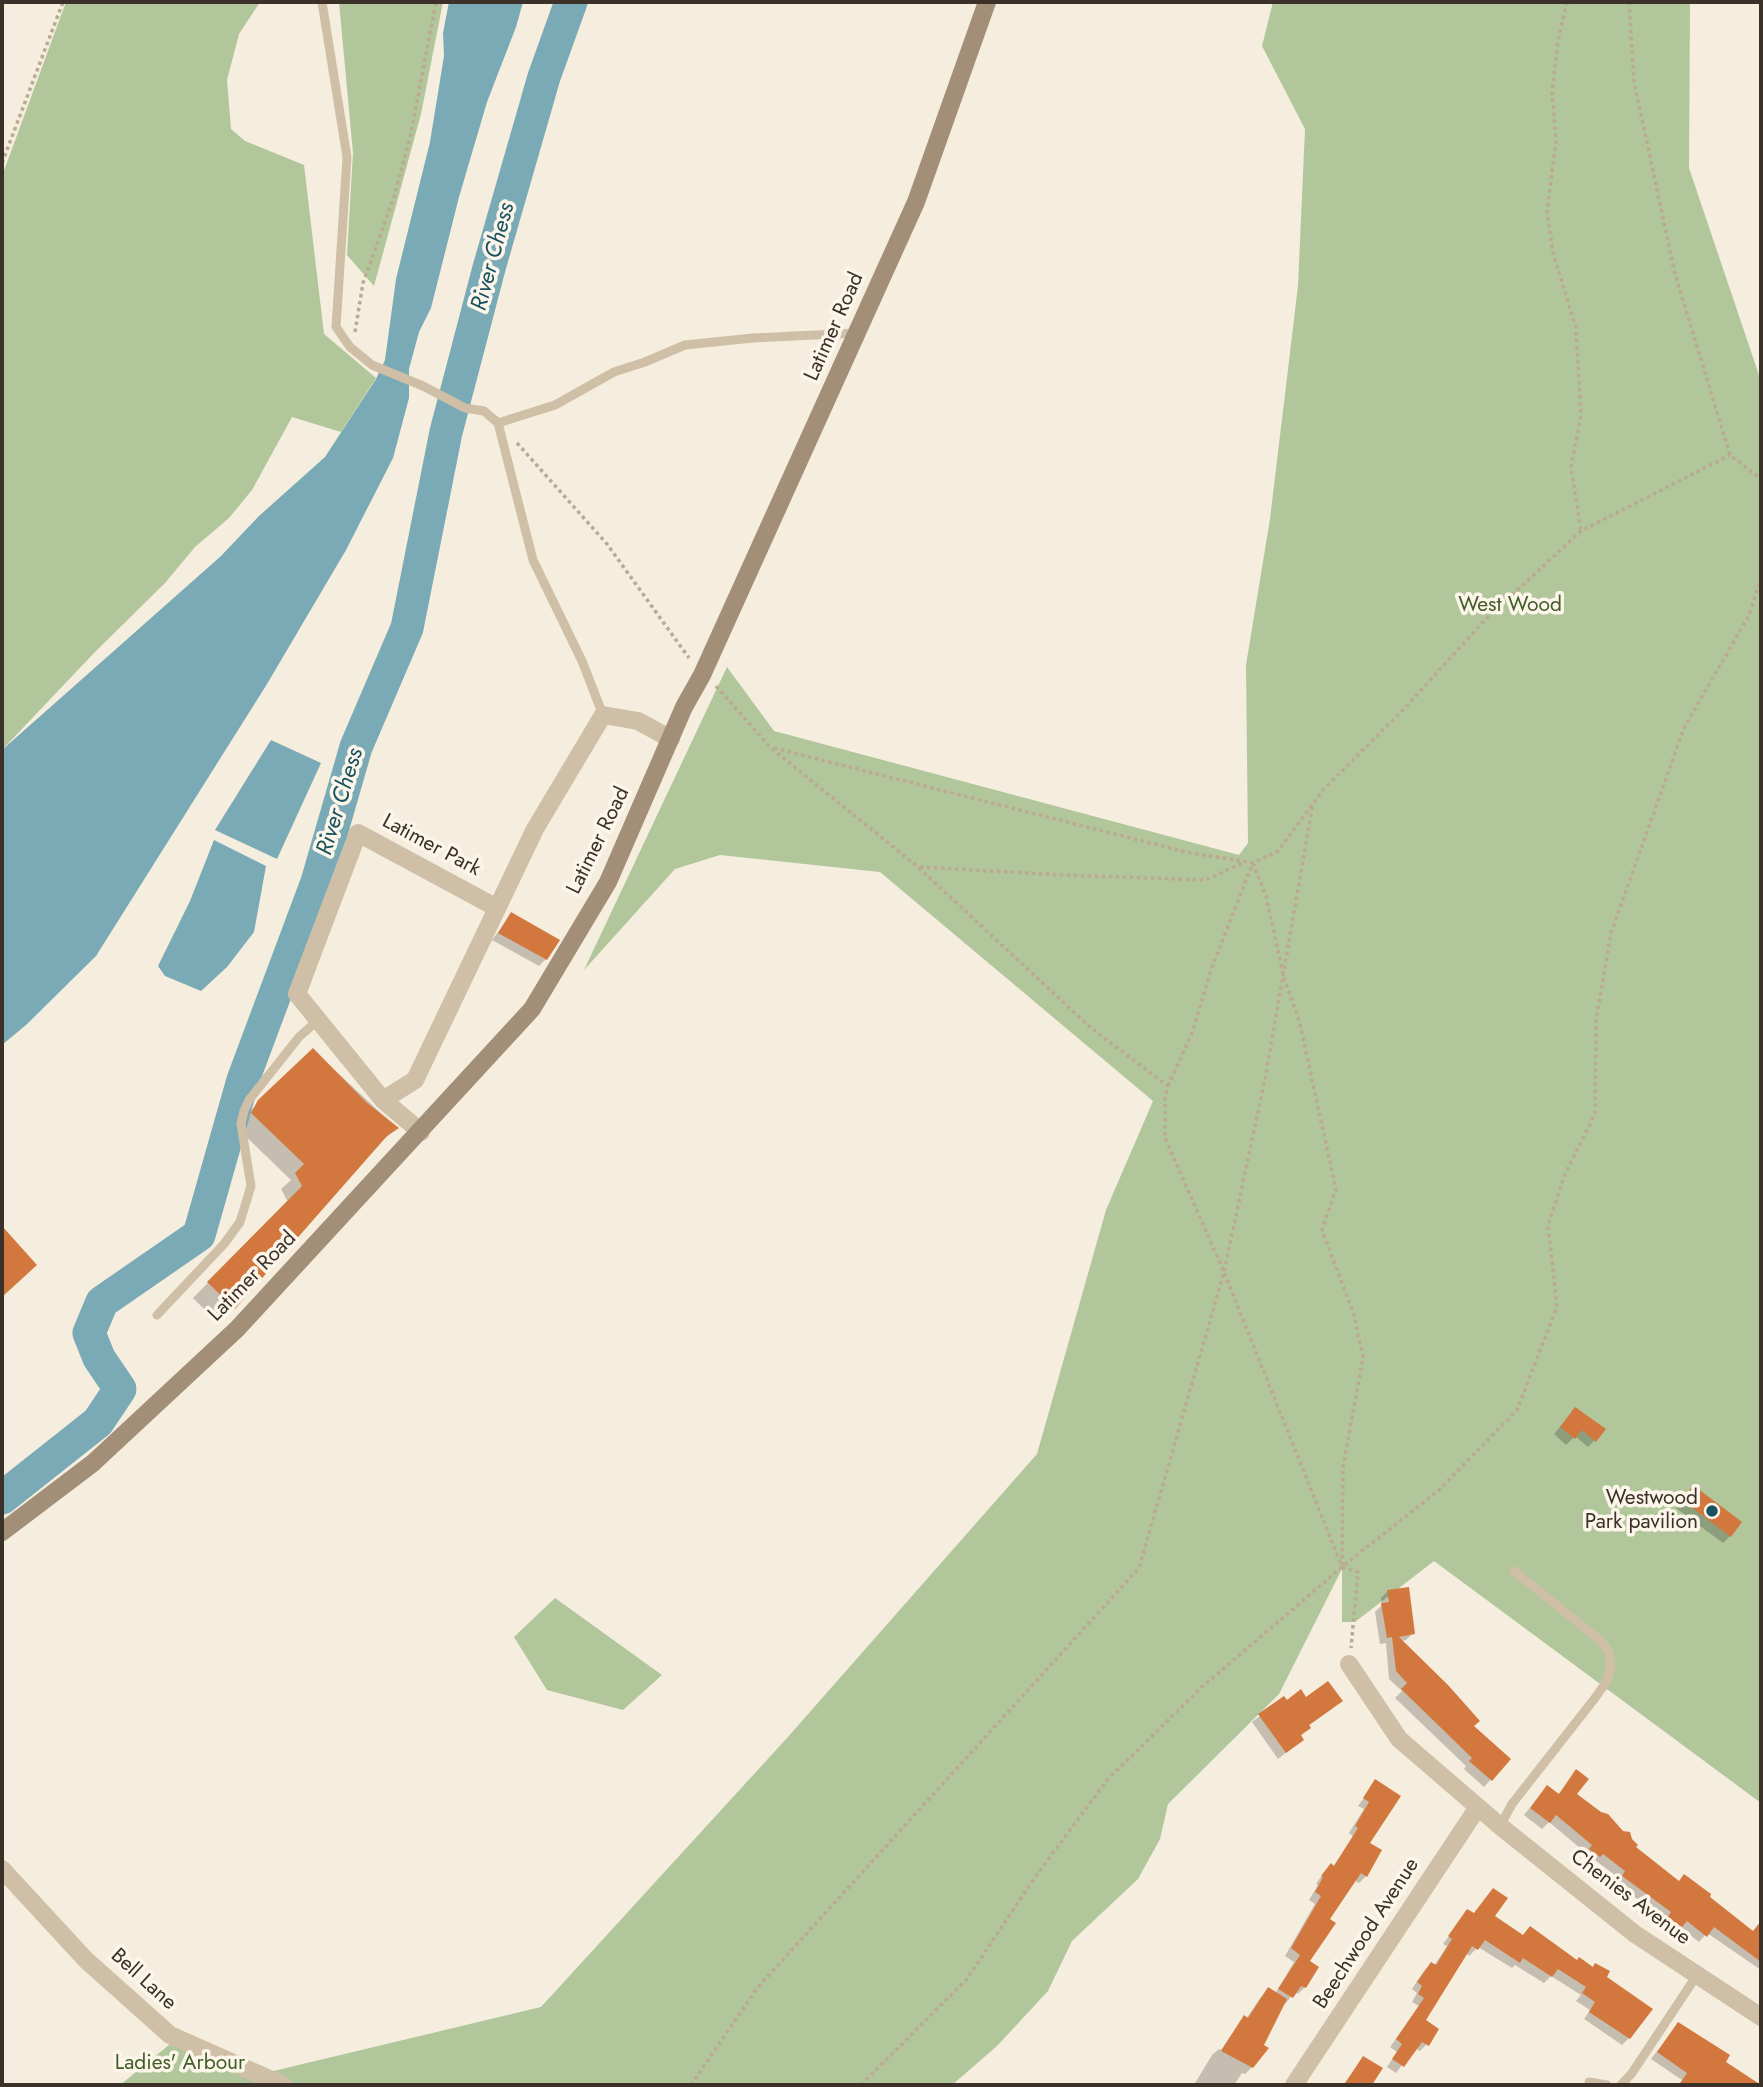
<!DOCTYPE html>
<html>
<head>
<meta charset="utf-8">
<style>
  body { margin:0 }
  #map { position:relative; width:1763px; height:2087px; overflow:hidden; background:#f5eddd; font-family:Jost,sans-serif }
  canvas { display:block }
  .frame { position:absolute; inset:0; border:4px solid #3b3128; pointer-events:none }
</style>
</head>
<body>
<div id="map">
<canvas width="1763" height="2087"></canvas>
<div class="frame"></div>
</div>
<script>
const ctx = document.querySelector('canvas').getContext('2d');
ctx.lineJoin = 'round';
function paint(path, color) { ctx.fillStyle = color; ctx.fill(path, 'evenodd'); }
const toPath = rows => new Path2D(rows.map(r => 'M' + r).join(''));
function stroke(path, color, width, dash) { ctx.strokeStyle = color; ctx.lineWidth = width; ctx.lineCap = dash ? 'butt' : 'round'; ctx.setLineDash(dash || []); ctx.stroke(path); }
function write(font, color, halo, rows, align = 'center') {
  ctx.font = font + ' Jost,sans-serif'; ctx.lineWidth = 7; ctx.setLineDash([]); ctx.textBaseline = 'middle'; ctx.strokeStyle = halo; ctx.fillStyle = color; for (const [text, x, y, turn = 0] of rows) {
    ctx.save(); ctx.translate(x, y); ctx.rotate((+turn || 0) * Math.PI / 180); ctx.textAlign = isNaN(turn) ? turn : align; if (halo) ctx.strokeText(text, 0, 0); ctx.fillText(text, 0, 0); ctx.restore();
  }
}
paint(toPath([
  [66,2,260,2,239,34,227,80,231,129,245,141,304,165,324,334,376,378,341,432,292,417,252,490,229,518,195,547,165,583,94,653,2,750,2,176],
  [339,2,443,2,421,114,374,286,347,255,353,153],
  [1273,2,1690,2,1689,168,1761,381,1761,1803,1434,1561,1355,1622,1342,1622,1342,1569,1279,1694,1168,1804,1160,1839,1138,1879,1072,1941,1048,1991,997,2046,952,2085,120,2085,175,2040,261,2074,541,2007,787,1738,1037,1454,1106,1210,1153,1101,880,872,720,855,675,869,584,970,727,667,774,731,1239,855,1248,843,1246,665,1270,519,1298,286,1305,129,1262,46],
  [555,1598,662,1675,623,1710,547,1690,514,1637]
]), '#b1c69b');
paint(toPath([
  [449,2,523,2,516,27,487,102,459,197,431,308,419,332,409,369,409,398,393,458,346,550,267,684,96,956,26,1025,2,1045,2,750,221,556,259,516,325,457,376,379,385,360,396,279,430,142,444,56,443,33],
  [271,740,321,763,277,859,215,830],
  [214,840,266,866,254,932,227,967,201,991,165,976,158,966,190,901]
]), '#79aab5');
paint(toPath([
  [512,914,546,959,539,966,492,940],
  [313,1050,397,1128,374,1148,218,1323,193,1298,288,1202,281,1189,291,1180,237,1128,240,1121],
  [1569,1416,1595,1440,1588,1447,1575,1436,1566,1445,1554,1434],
  [1693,1487,1730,1536,1723,1543,1676,1508],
  [1388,1591,1413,1633,1406,1640,1401,1641,1472,1726,1509,1759,1484,1787,1464,1769,1466,1766,1395,1698,1402,1691,1389,1679,1386,1643,1380,1644,1375,1612,1382,1605,1381,1598],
  [1283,1698,1286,1702,1306,1699,1333,1708,1308,1726,1309,1728,1299,1737,1302,1740,1278,1759,1252,1722],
  [1577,1771,1575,1795,1634,1847,1678,1883,1707,1897,1752,1933,1761,1924,1761,1970,1707,1933,1699,1942,1680,1927,1670,1937,1659,1928,1665,1920,1616,1883,1620,1879,1595,1860,1592,1863,1584,1856,1586,1853,1549,1822,1542,1829,1524,1815,1547,1787,1558,1795],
  [1375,1782,1366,1876,1359,1883,1354,1880,1328,1919,1308,1962,1305,1987,1298,1994,1295,1992,1285,2004,1283,2002,1252,2067,1245,2074,1242,2073,1234,2085,1194,2085,1212,2055,1219,2049,1221,2050,1238,2025,1245,2018,1246,2019,1261,1997,1268,1990,1275,1994,1294,1962,1285,1956,1315,1904,1309,1900,1318,1885,1316,1884,1324,1872,1333,1867,1353,1836,1349,1833,1364,1809,1358,1806],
  [1468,1911,1473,1914,1493,1916,1522,1936,1592,1968,1595,1965,1604,1977,1629,2038,1622,2045,1584,2019,1590,2010,1576,2001,1581,1995,1551,1976,1544,1983,1515,1965,1512,1968,1478,1947,1469,1956,1466,1953,1423,2021,1427,2044,1420,2051,1415,2048,1396,2073,1387,2067,1397,2052,1390,2047,1419,2006,1412,2002,1417,1993,1412,1989,1424,1971,1431,1964,1434,1966,1447,1946,1443,1944],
  [1678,2024,1723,2062,1758,2085,1678,2085,1682,2080,1651,2059],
  [1363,2058,1381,2069,1370,2085,1343,2085]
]), '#0003');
stroke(toPath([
  [2,1498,98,1422,120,1389,99,1358,89,1333,102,1302,199,1235,243,1080,317,882,356,747,407,628,446,432,489,268,544,77,571,2]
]), '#79aab5', 33);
paint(toPath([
  [511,912,560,940,547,960,498,933],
  [313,1048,366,1102,399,1128,387,1136,235,1309,207,1282,302,1186,295,1173,304,1164,251,1113,258,1100],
  [2,1226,37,1265,2,1297],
  [1575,1407,1606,1429,1596,1442,1582,1430,1575,1439,1560,1427],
  [1693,1485,1742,1522,1731,1537,1682,1500],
  [1409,1587,1415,1634,1399,1637,1448,1685,1480,1721,1474,1726,1511,1759,1492,1781,1469,1761,1472,1758,1401,1689,1407,1683,1396,1671,1392,1637,1387,1638,1381,1603,1389,1602,1387,1590],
  [1328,1681,1343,1701,1309,1725,1311,1728,1301,1735,1304,1740,1286,1753,1258,1714,1284,1696,1287,1700,1301,1689,1306,1697],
  [1576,1769,1589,1779,1577,1794,1601,1812,1608,1814,1623,1831,1630,1832,1632,1839,1638,1845,1636,1847,1679,1881,1684,1874,1711,1894,1710,1897,1753,1931,1761,1921,1761,1962,1714,1927,1707,1937,1687,1921,1678,1932,1665,1921,1671,1912,1622,1876,1625,1871,1603,1854,1600,1857,1589,1849,1592,1845,1556,1815,1550,1823,1530,1808,1547,1785,1559,1794],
  [1375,1779,1401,1796,1370,1843,1382,1850,1367,1877,1361,1873,1330,1919,1336,1923,1310,1961,1319,1967,1306,1988,1301,1986,1293,1998,1278,1989,1300,1955,1291,1948,1321,1896,1315,1892,1323,1877,1321,1876,1331,1863,1334,1866,1358,1828,1355,1826,1369,1802,1363,1798],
  [1493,1888,1508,1898,1495,1916,1523,1935,1530,1926,1577,1960,1579,1957,1593,1967,1595,1963,1610,1971,1607,1977,1653,2009,1630,2039,1589,2012,1595,2002,1582,1993,1586,1987,1558,1969,1552,1977,1523,1958,1520,1963,1485,1940,1478,1950,1472,1946,1426,2020,1439,2029,1429,2046,1422,2042,1404,2067,1392,2059,1402,2044,1396,2039,1424,1998,1418,1994,1422,1986,1417,1982,1431,1962,1436,1965,1452,1939,1448,1936,1467,1909,1474,1913],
  [1268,1987,1287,1999,1264,2045,1269,2048,1253,2068,1221,2051,1244,2015,1248,2018],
  [1678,2022,1730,2055,1726,2062,1761,2085,1679,2085,1687,2073,1657,2052],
  [1363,2056,1383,2068,1372,2085,1344,2085]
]), '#d2783e');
stroke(toPath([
  [1567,2,1558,40,1552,92,1556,141,1547,211,1553,253,1576,328,1581,415,1571,467,1581,531],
  [1629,2,1634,82,1675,274,1730,455,1761,479],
  [2,163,63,2],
  [355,332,363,283,394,197,410,138,436,2],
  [517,443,607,544,689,658],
  [716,686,771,748,918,867,1091,1028,1168,1086,1165,1098,1165,1138,1224,1272,1342,1567],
  [774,748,1186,852,1253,863,1278,851,1323,790,1403,710,1484,621,1581,531,1730,455],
  [1253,863,1266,896,1284,978,1299,1020,1336,1189,1322,1230,1354,1315,1363,1357,1343,1467,1342,1565],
  [920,867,1062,875,1206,880,1244,862],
  [1168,1086,1192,1033,1211,970,1252,865],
  [1342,1567,1358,1572,1351,1648],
  [691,2085,758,1987,1139,1568,1224,1272,1265,1079,1313,803],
  [861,2085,967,1979,1035,1877,1108,1779,1201,1688,1342,1567,1439,1490,1517,1410,1557,1307,1548,1225,1565,1174,1595,1114,1596,1020,1611,933,1684,728,1748,617,1761,579]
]), '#bba991', 3.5, [3.5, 3.5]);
stroke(toPath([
  [322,2,347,157,336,327,350,347,372,365,423,386,465,408,484,411,498,423,533,560,582,661,603,715],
  [498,423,555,405,614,372,645,362,685,345,753,338,857,333],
  [157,1315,224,1244,240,1222,251,1186,241,1124,244,1111,249,1100,299,1037,317,1021],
  [1500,1826,1512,1804,1595,1698,1607,1681,1611,1666,1609,1652,1601,1641,1514,1571],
  [1589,2082,1607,2085],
  [1621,2085,1632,2073,1697,1975]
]), '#cfbfa7', 9);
stroke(toPath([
  [497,908,358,833,297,994,383,1100,415,1080,535,829,603,715,638,721,671,739],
  [383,1100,421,1132],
  [1349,1664,1399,1739,1500,1826,1635,1934,1761,2017],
  [2,1869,86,1960,170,2035,283,2085],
  [1294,2085,1478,1807]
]), '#cfbfa7', 18);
stroke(toPath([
  [2,1532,93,1463,237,1329,532,1009,608,882,684,707,702,675,916,202,987,2]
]), '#a38e78', 18);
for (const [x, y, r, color] of [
  [1712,1511,7,"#195261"]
]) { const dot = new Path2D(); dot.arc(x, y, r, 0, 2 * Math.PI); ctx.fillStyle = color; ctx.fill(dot); stroke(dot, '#fcf6ea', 2.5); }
write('21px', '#3b3128', '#fcf6ea', [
  ["Latimer Road",835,327,-66],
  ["Latimer Road",599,841,-64],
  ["Latimer Park",431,846,28],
  ["Latimer Road",253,1277,-46],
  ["Chenies Avenue",1630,1898,37],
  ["Beechwood Avenue",1367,1934,-57],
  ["Bell Lane",143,1980,42]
]);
write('21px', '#425c29', '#fcf6ea', [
  ["West Wood",1510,606],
  ["Ladies' Arbour",180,2064]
]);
write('21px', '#3b3128', '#fcf6ea', [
  ["Westwood",1698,1499],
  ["Park pavilion",1698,1523]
], 'right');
write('italic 23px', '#195261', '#fcf6ea', [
  ["River Chess",494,257,-75],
  ["River Chess",341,802,-73]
]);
</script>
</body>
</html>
